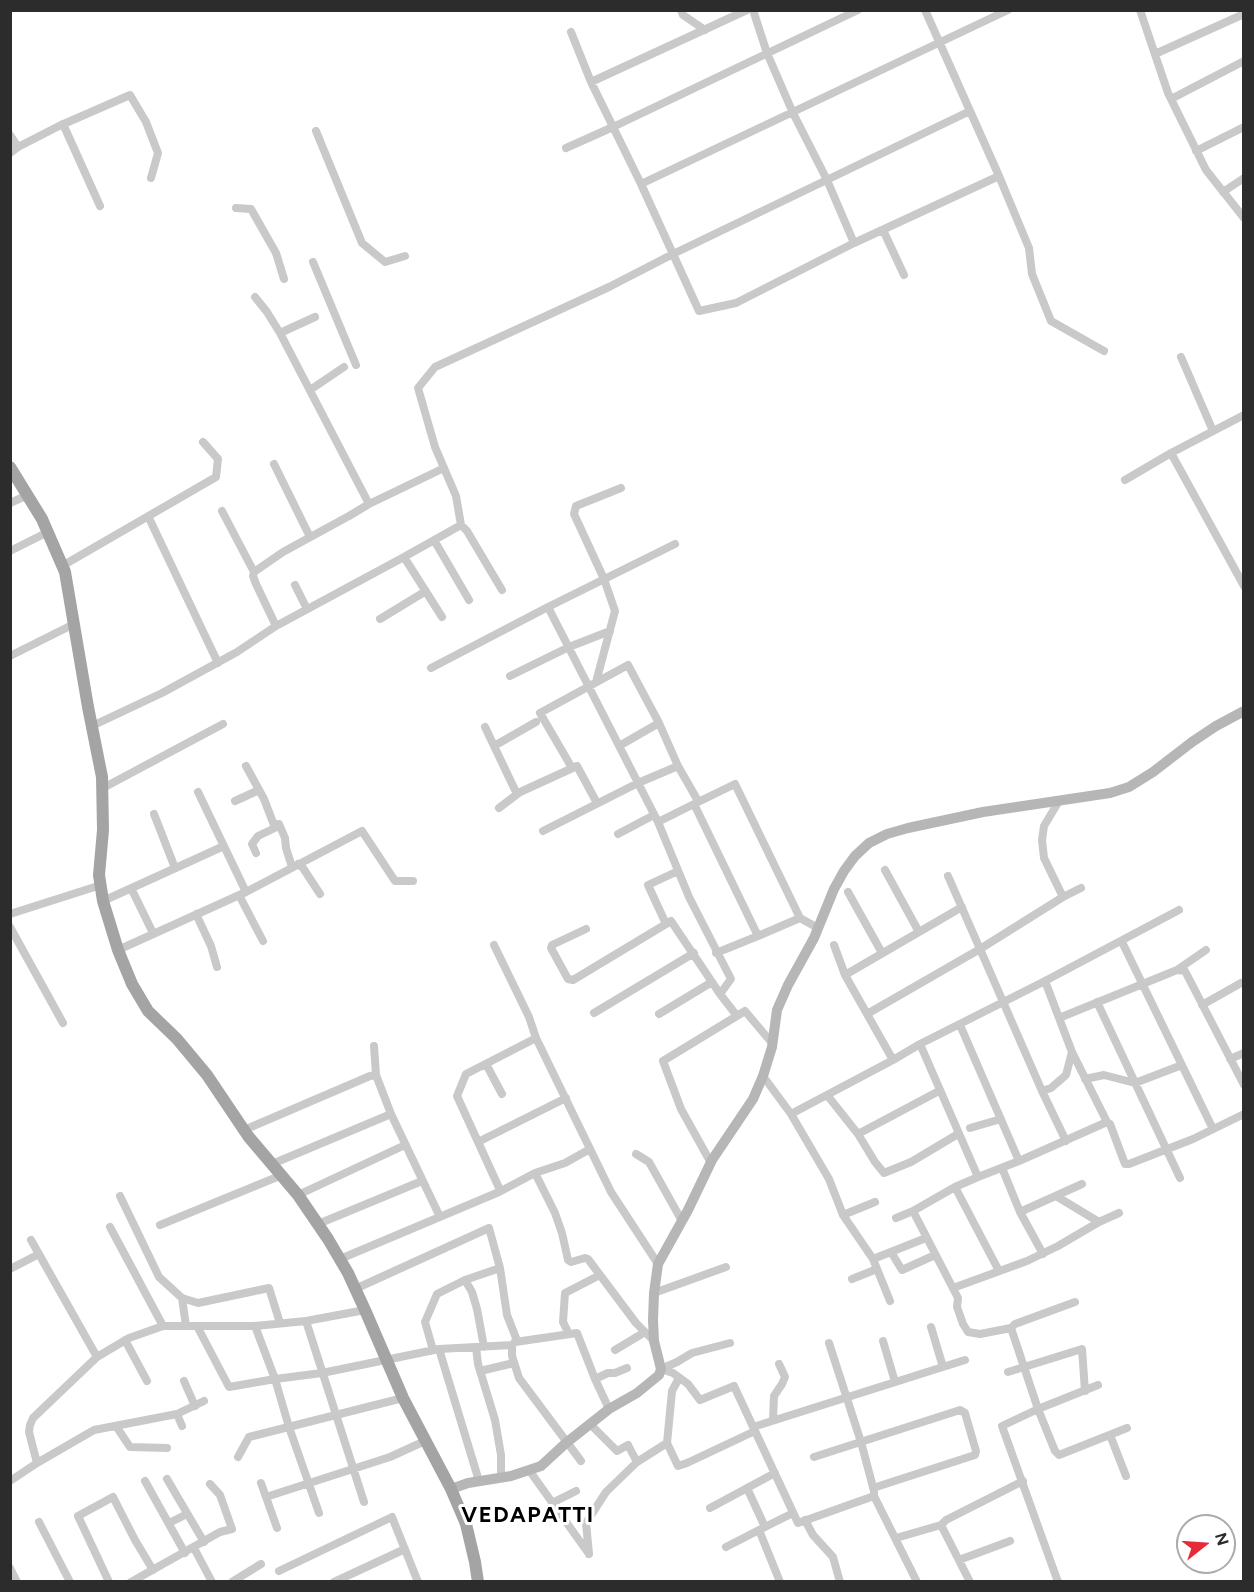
<!DOCTYPE html>
<style>
body{margin:0}
#map{position:relative;width:1254px;height:1592px;overflow:hidden;background:#fff;font-family:Figtree,sans-serif}
canvas{display:block}
.frame{position:absolute;inset:0;border:12px solid #2c2c2c;pointer-events:none}
.north{position:absolute;left:1176px;top:1514px;width:60px;height:60px;box-sizing:border-box;background:#fff;border:2px solid #ababab;border-radius:50%;rotate:73deg;font-size:16px;font-weight:700;line-height:24px;text-align:center;color:#2c2c2c}
.north::after{content:'';display:block;margin:auto;width:21px;height:27px;background:#e82939;clip-path:polygon(50% 0,100% 100%,50% 72%,0 100%)}
</style>
<div id="map">
<canvas width="1254" height="1592"></canvas>
<div class="frame"></div>
<div class="north">N</div>
</div>
<script>
const ctx = document.querySelector('canvas').getContext('2d');
ctx.lineJoin = 'round';
const shape = rows => new Path2D(rows.map(r => 'M' + r).join(''));
function stroke(path, color, width, dash) { ctx.strokeStyle = color; ctx.lineWidth = width; ctx.lineCap = dash ? 'butt' : 'round'; ctx.setLineDash(dash || []); ctx.stroke(path); }
function drawText(font, color, halo, rows, align = 'center') {
  ctx.font = font + ' Figtree,sans-serif'; ctx.lineWidth = 6; ctx.setLineDash([]); ctx.textBaseline = 'middle'; ctx.strokeStyle = halo; ctx.fillStyle = color; for (const [text, x, y, turn = 0] of rows) {
    ctx.save(); ctx.translate(x, y); ctx.rotate((+turn || 0) * Math.PI / 180); ctx.textAlign = isNaN(turn) ? turn : align; if (halo) ctx.strokeText(text, 0, 0); ctx.fillText(text, 0, 0); ctx.restore();
  }
}
const street = shape([
 [681,10,683,15,705,30],
 [753,10,767,53,793,113,827,180,854,243],
 [925,10,999,176,1029,248,1032,274,1051,321,1104,351],
 [1140,10,1168,93,1206,170,1244,218],
 [571,32,591,82,641,184,699,311,736,303,854,243,999,176],
 [1155,54,1244,14],
 [591,82,747,10],
 [1171,99,1244,61],
 [63,124,100,206],
 [316,131,362,243,385,262,405,256],
 [10,135,18,147],
 [566,148,613,127,858,10],
 [1196,151,1244,127],
 [10,153,18,147,59,126,130,95,146,122,158,153,151,178],
 [641,184,1008,10],
 [1223,192,1244,178],
 [236,208,251,209,276,253,284,279],
 [883,230,904,275],
 [313,262,356,365],
 [255,297,267,312,280,333,369,504],
 [280,333,315,317],
 [1181,357,1213,431],
 [310,390,344,367],
 [1171,453,1244,586],
 [274,464,310,537],
 [1125,480,1171,453,1244,415],
 [10,503,28,495],
 [222,511,254,572],
 [148,516,218,663],
 [434,540,469,600],
 [675,544,548,607,658,822,689,897,731,979,720,994],
 [10,551,48,532],
 [62,566,216,477,218,459,203,442],
 [295,585,307,609],
 [502,590,467,531,461,525,456,496,435,447,418,388,435,367,609,287,673,254,970,111],
 [442,617,404,557,461,525],
 [380,619,426,591],
 [276,626,256,584,253,576,254,572,283,552,349,516,369,504,444,468],
 [10,656,74,624],
 [431,668,548,607],
 [510,676,569,647,610,631],
 [596,682,615,611,604,579,574,514,576,506,621,488],
 [92,726,162,693,237,652,276,626,404,557],
 [485,727,515,790,518,793,577,766,597,803],
 [494,746,536,722],
 [619,746,659,723],
 [246,766,264,799,274,825,279,824,285,838,286,848,292,867],
 [572,768,540,713,628,665,659,723,678,766,698,801],
 [103,788,223,724],
 [198,792,246,892],
 [235,801,259,790],
 [1059,801,1044,826,1042,840,1044,858,1063,897,1081,888],
 [499,808,520,792],
 [154,814,175,868],
 [658,822,694,804,735,784,800,918,758,936,694,804],
 [543,831,638,783,678,766],
 [618,834,654,815],
 [256,853,252,844,258,836,279,826],
 [298,864,303,868,320,894],
 [885,870,919,932],
 [131,888,153,933],
 [848,892,882,953],
 [239,895,263,941],
 [1063,897,980,949,1042,1091,1066,1141],
 [103,901,224,846],
 [10,914,101,885],
 [196,914,211,946,217,967],
 [800,918,818,928],
 [666,924,648,885,678,871],
 [10,927,63,1023],
 [586,929,552,945,551,948,568,979,573,980,671,921,720,994,737,1016],
 [1122,942,1213,1129],
 [494,945,529,1017,536,1038,611,1192,658,1264],
 [834,945,845,975,893,1060],
 [118,950,246,892,362,831,395,881,413,881],
 [716,953,758,936],
 [1177,970,1206,950],
 [845,975,962,907],
 [1097,1002,1180,1178],
 [1202,1005,1241,983],
 [594,1013,694,953],
 [659,1014,712,982],
 [867,1014,980,949,948,876],
 [1059,1018,1177,970,1185,971,1244,1085],
 [920,1044,978,1177,1019,1161,960,1025],
 [374,1046,376,1075],
 [1072,1052,1107,1122],
 [1230,1059,1244,1053],
 [486,1064,502,1094],
 [763,1076,791,1114,829,1179,843,1215,873,1259,890,1301],
 [1085,1079,1104,1075,1135,1083,1182,1065],
 [1042,1091,1051,1088,1066,1075,1072,1052,1045,981],
 [827,1095,858,1134,875,1162,884,1173,911,1162,958,1134],
 [791,1114,893,1060,920,1044,1045,981,1179,910],
 [970,1128,1001,1119],
 [244,1130,370,1076,376,1075,391,1114,440,1217],
 [858,1134,939,1091],
 [478,1142,566,1098],
 [636,1154,649,1162,682,1221],
 [1019,1161,1107,1122,1110,1124,1125,1164,1129,1164,1193,1139,1244,1114],
 [711,1163,681,1109,663,1061,745,1011,772,1043],
 [272,1164,391,1114],
 [1002,1168,1020,1212,1043,1254],
 [535,1173,555,1213,562,1233,568,1260,571,1262,585,1258,588,1259,636,1323,654,1341],
 [978,1177,955,1187,913,1211,958,1298,957,1307,963,1324,968,1332,980,1334,1011,1328,1015,1324,1075,1302],
 [955,1187,999,1271],
 [500,1190,457,1096,466,1074,536,1038],
 [298,1195,405,1145],
 [120,1196,159,1277,182,1298,198,1303,269,1288,280,1323],
 [1056,1196,1099,1222],
 [1020,1212,1082,1184],
 [843,1215,875,1202],
 [896,1218,913,1211],
 [318,1224,422,1181],
 [160,1225,282,1175],
 [110,1227,163,1326],
 [31,1240,97,1357],
 [891,1252,902,1270,935,1255],
 [340,1259,499,1192,535,1173,565,1163,590,1149],
 [873,1259,926,1238],
 [10,1269,39,1254],
 [852,1279,877,1269],
 [465,1280,472,1292,477,1309,484,1347],
 [953,1288,1027,1261,1058,1246,1099,1222,1119,1213],
 [355,1289,489,1228,500,1268,507,1315,516,1338,515,1342,512,1345,512,1356,519,1378,581,1461],
 [654,1293,726,1267],
 [182,1298,186,1326],
 [306,1321,364,1502],
 [197,1326,229,1387,275,1379,322,1373,439,1349,512,1345],
 [255,1326,275,1379,289,1427,319,1513],
 [931,1327,943,1367],
 [1011,1328,1038,1409,1055,1451,1059,1455,1127,1428],
 [569,1334,563,1322,565,1293,600,1275],
 [125,1340,147,1381],
 [883,1341,895,1382],
 [515,1342,577,1333,595,1379,609,1409],
 [829,1343,861,1442,874,1491,874,1496,917,1582],
 [476,1347,478,1364,495,1420,501,1455,501,1478],
 [439,1349,479,1481],
 [433,1350,425,1322,437,1294,465,1280,500,1268],
 [615,1350,645,1332],
 [661,1369,673,1373,688,1384,700,1400,734,1386,798,1523,874,1496],
 [661,1369,677,1362,692,1353,730,1343],
 [480,1371,514,1363],
 [1008,1372,1082,1349,1085,1391],
 [595,1379,608,1373,615,1373,627,1368],
 [184,1381,195,1406],
 [204,1401,177,1414,94,1430,37,1463,29,1432,30,1425,33,1418,97,1357,129,1338,163,1326,255,1326,306,1321,365,1310],
 [177,1414,182,1426],
 [773,1420,774,1396,782,1384,785,1377,779,1364],
 [590,1424,617,1451,628,1445,637,1462],
 [116,1426,130,1447,167,1448],
 [753,1427,965,1360],
 [1110,1435,1126,1476],
 [667,1443,678,1466,687,1463,755,1431],
 [238,1457,249,1437,403,1398],
 [814,1457,960,1410,965,1413,976,1451,975,1455,873,1488],
 [529,1470,589,1554],
 [167,1479,204,1542],
 [10,1481,37,1463],
 [145,1481,185,1553],
 [261,1483,266,1497],
 [747,1488,765,1527],
 [552,1503,576,1491],
 [710,1508,775,1473],
 [805,1520,813,1535,833,1557,840,1582],
 [39,1522,70,1582],
 [169,1523,187,1514],
 [277,1528,266,1497,390,1457,425,1441],
 [896,1538,941,1525],
 [726,1547,759,1530],
 [194,1548,212,1582],
 [589,1554,586,1523,606,1492,637,1462,667,1443,672,1391,679,1378],
 [959,1560,1010,1541],
 [10,1568,17,1582],
 [279,1571,392,1517,418,1582],
 [109,1582,78,1516,113,1497,135,1540,153,1570],
 [131,1582,220,1532,232,1529,220,1495,210,1484],
 [232,1582,261,1564],
 [334,1582,405,1549],
 [780,1582,759,1530,793,1513],
 [970,1582,941,1525,946,1520,1023,1481],
 [1058,1582,1002,1426,1038,1409,1098,1385]
]);
const secondary = shape([
 [451,1489,468,1483,511,1476,541,1466,566,1443,609,1409,637,1393,659,1375,661,1369,654,1341,653,1320,654,1293,658,1264,688,1210,712,1160,753,1099,763,1076,772,1047,777,1010,788,985,814,938,834,889,844,871,855,856,869,843,887,834,908,828,983,812,1110,793,1129,787,1153,772,1192,742,1216,726,1244,711]
]);
const primary = shape([
 [10,467,42,519,65,572,88,707,102,777,103,830,99,875,103,901,118,950,132,984,148,1011,177,1039,207,1075,248,1136,298,1195,328,1239,348,1273,365,1310,403,1398,451,1489,466,1524,475,1562,478,1582]
]);
const districtNames = [
 ["VEDAPATTI",528,1516]
];
stroke(street, '#c9c9c9', 8);
stroke(secondary, '#b6b6b6', 10);
stroke(primary, '#a4a4a4', 12);
ctx.letterSpacing = '1.5px';
drawText('bold 22px', '#000', '#fff', districtNames);
ctx.letterSpacing = '0px';
</script>
